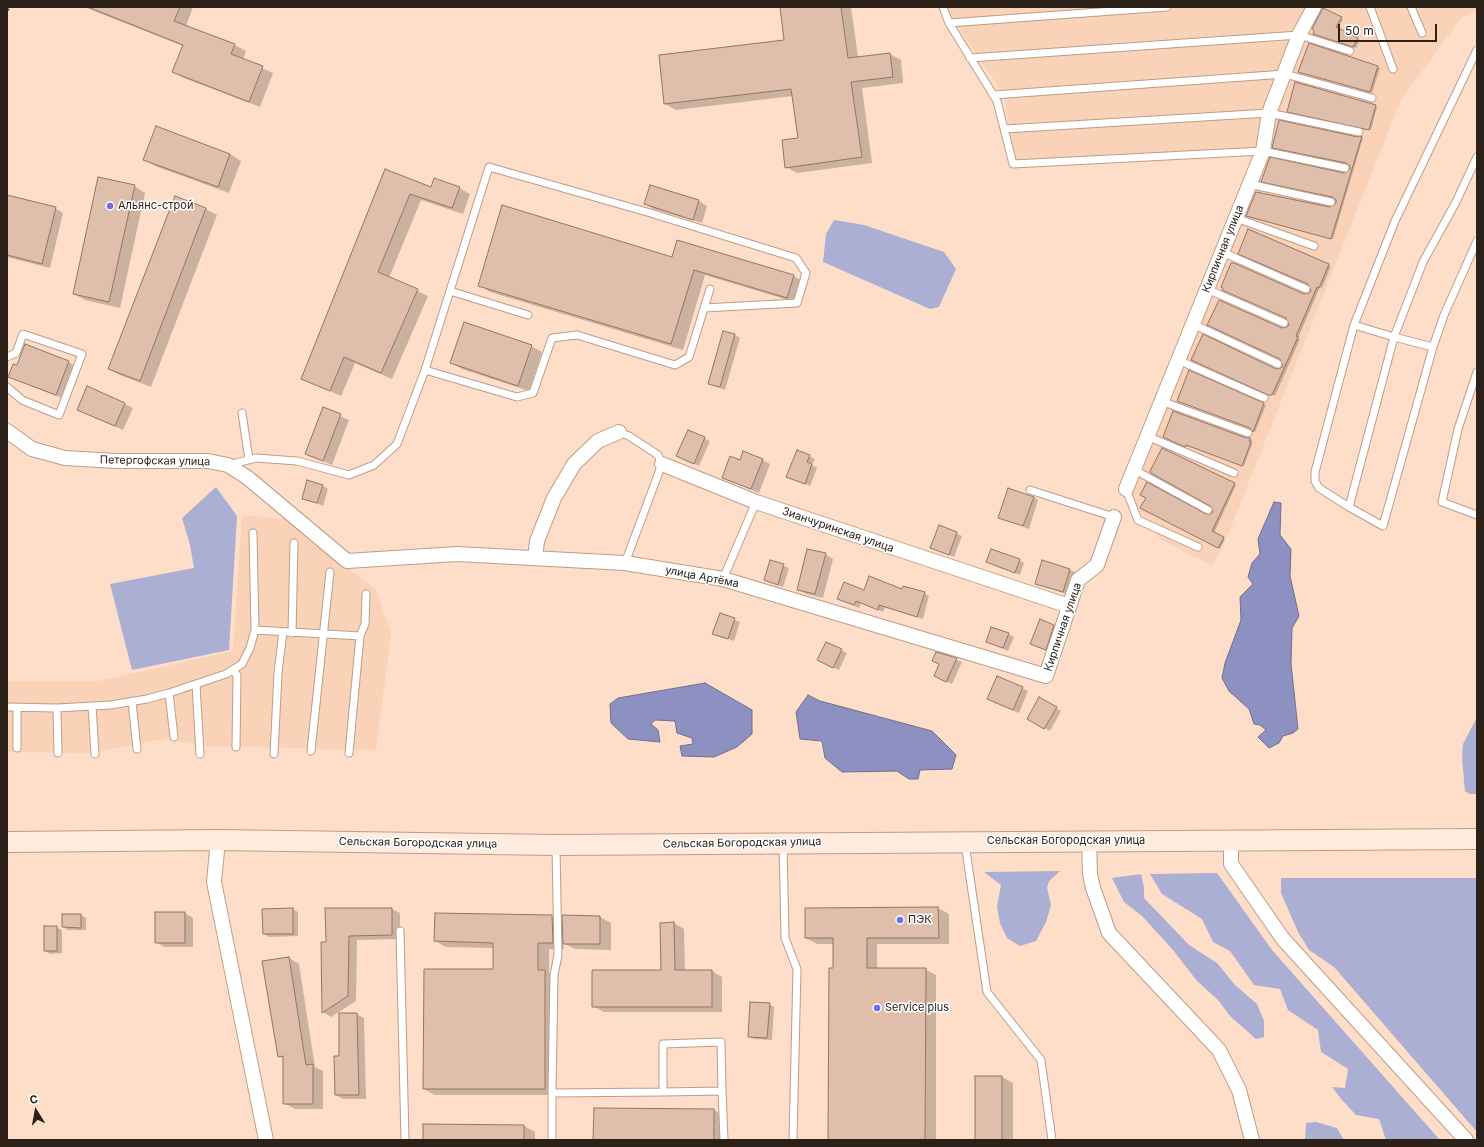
<!DOCTYPE html>
<meta charset="utf-8">
<style>
body{margin:0}
#map{position:relative;width:1484px;height:1147px;overflow:hidden;background:#fedec8;font-family:Inter,sans-serif}
canvas{display:block}
.frame{position:absolute;inset:0;border:8px solid #2c2119;pointer-events:none}
.north{position:absolute;left:16px;top:1091px;width:40px;height:40px;-webkit-text-stroke:3px #fff;paint-order:stroke;rotate:349deg;font-size:11px;font-weight:700;line-height:16px;text-align:center;color:#2c2119}
.north::after{content:'';display:block;margin:auto;width:14px;height:18px;background:#2c2119;clip-path:polygon(50% 0,100% 100%,50% 72%,0 100%)}
.scale{position:absolute;left:1338px;top:24px;width:99px;height:18px;box-sizing:border-box;border:2px solid #2c2119;border-top:0;padding-left:5px;font-size:12px;line-height:14px;white-space:nowrap;color:#2c2119;-webkit-text-stroke:3px #fff;paint-order:stroke}
</style>
<div id="map">
<canvas width="1484" height="1147"></canvas>
<div class="frame"></div>
<div class="north">С</div>
<div class="scale">50 m</div>
</div>
<script>
const ctx = document.querySelector('canvas').getContext('2d');
ctx.lineJoin = 'round';
function fillPath(path, color) { ctx.fillStyle = color; ctx.fill(path, 'evenodd'); }
const shape = rows => new Path2D(rows.map(r => 'M' + r).join(''));
function stroke(path, color, width, dash) { ctx.strokeStyle = color; ctx.lineWidth = width; ctx.lineCap = dash ? 'butt' : 'round'; ctx.setLineDash(dash || []); ctx.stroke(path); }
function drawText(font, color, halo, rows, align = 'center') {
  ctx.font = font + ' Inter,sans-serif'; ctx.lineWidth = 3; ctx.setLineDash([]); ctx.textBaseline = 'middle'; ctx.strokeStyle = halo; ctx.fillStyle = color; for (const [text, x, y, turn = 0] of rows) {
    ctx.save(); ctx.translate(x, y); ctx.rotate((+turn || 0) * Math.PI / 180); ctx.textAlign = isNaN(turn) ? turn : align; if (halo) ctx.strokeText(text, 0, 0); ctx.fillText(text, 0, 0); ctx.restore();
  }
}
const built = shape([
 [945,7,1477,7,1477,10,1461,18,1401,100,1231,527,1213,566,1159,538,1126,489,1263,151,1015,161,1005,97],
 [242,515,286,519,376,590,391,634,376,750,204,746,163,739,91,753,7,752,7,681,99,681,233,651]
]);
const green = shape([
 [834,220,864,225,944,252,956,269,939,307,930,309,823,262,826,234],
 [216,487,237,516,229,650,132,670,110,584,194,568,190,545,182,518],
 [1477,717,1477,794,1470,794,1465,791,1462,758,1463,744],
 [1060,871,1049,881,1047,888,1051,905,1046,922,1036,941,1020,946,1007,938,1000,923,997,907,1001,885,984,872],
 [1217,873,1272,950,1440,1140,1386,1140,1379,1119,1356,1115,1342,1100,1332,1087,1345,1088,1348,1069,1321,1052,1318,1030,1288,1010,1280,989,1254,985,1230,951,1213,942,1202,919,1162,894,1150,874],
 [1141,874,1144,887,1144,898,1189,945,1217,963,1235,985,1257,1004,1264,1021,1264,1037,1256,1039,1230,1016,1218,1000,1197,981,1173,950,1142,916,1124,902,1112,878],
 [1281,878,1477,878,1477,1132,1334,967,1309,950,1298,932,1281,893],
 [1316,1122,1337,1128,1344,1140,1305,1140,1306,1123]
]);
const water = shape([
 [1274,502,1281,503,1280,535,1291,549,1290,576,1299,616,1292,628,1291,664,1298,729,1293,733,1283,736,1279,743,1269,748,1258,737,1266,730,1260,725,1254,724,1249,709,1229,691,1222,678,1225,663,1241,620,1240,597,1253,584,1248,577,1252,563,1260,554,1258,539,1274,502],
 [705,683,752,710,752,734,737,747,714,757,682,756,680,746,693,744,692,738,677,733,675,721,655,720,651,724,658,730,660,742,628,739,611,723,610,704,618,698,705,683],
 [808,695,820,701,932,731,956,755,952,769,920,770,918,779,909,779,897,771,842,772,825,758,822,741,800,739,796,712,808,695]
]);
const shadow = shape([
 [84,7,193,7,186,26,235,45,246,51,243,60,273,73,260,107,184,78,173,72,183,46],
 [781,7,851,7,858,57,890,54,901,60,903,83,862,88,872,163,797,173,786,167,799,139,793,96,676,110,665,104,785,41],
 [1323,9,1343,19,1338,29,1360,40,1356,48,1316,35],
 [1378,67,1380,68,1372,93,1299,72],
 [1375,106,1377,107,1371,130,1291,113],
 [1361,137,1363,138,1333,239,1249,216,1330,208,1337,204,1337,200,1334,198,1265,182,1344,174,1351,170,1351,166,1276,149],
 [230,154,241,161,229,193,155,166,145,160],
 [386,170,432,188,459,188,470,194,463,214,421,200,389,278,428,296,392,379,355,363,341,396,302,379],
 [134,186,145,193,120,308,85,300,74,294],
 [651,186,699,201,707,206,702,223,653,209,645,204],
 [7,196,55,208,63,213,50,268,7,257],
 [175,197,206,209,217,215,151,387,120,375,109,369],
 [1249,231,1331,266,1322,288,1320,287,1298,338,1300,339,1275,396,1195,361,1276,370,1281,369,1284,366,1282,329,1287,328,1290,325,1304,295,1309,294,1312,291,1309,284],
 [673,258,794,276,805,283,798,303,705,275,683,350,490,292,479,285],
 [735,335,740,338,725,390,709,384],
 [26,345,77,366,64,399,9,377,18,367],
 [531,346,542,352,529,391,462,369,452,363],
 [1190,372,1266,405,1255,432,1251,428,1178,401],
 [125,404,133,408,123,430,86,414],
 [324,409,349,420,332,465,306,454],
 [688,431,710,441,699,466,683,459],
 [1166,437,1250,438,1252,439,1252,444,1244,466,1188,446,1188,447],
 [1162,449,1236,485,1214,533,1225,539,1220,549,1142,508,1205,515,1211,515,1214,512,1211,505],
 [809,456,815,459,812,465,817,468,810,486,793,479],
 [762,460,770,464,759,493,723,478,740,461],
 [323,486,328,489,323,506,303,498],
 [1033,497,1038,500,1029,529,999,517],
 [939,526,962,536,954,557,931,547],
 [825,554,833,559,823,598,806,594,798,589],
 [1019,560,1024,563,1020,575,987,562],
 [771,561,789,568,783,587,765,580],
 [1070,570,1075,572,1068,595,1036,583],
 [902,590,924,593,929,596,923,619,885,607,883,612,861,603,859,608,844,601,864,591],
 [720,614,740,622,734,641,719,636],
 [1054,626,1059,629,1051,653,1031,644],
 [1008,634,1014,637,1008,651,987,642],
 [826,643,847,653,839,670,823,663],
 [937,653,962,662,952,684,940,679,940,664],
 [997,677,1028,691,1019,713,993,702],
 [1040,699,1061,711,1050,731,1028,718],
 [938,908,949,914,949,944,877,944,877,969,925,969,936,975,936,1140,830,1140,834,944,817,944,806,938,806,909],
 [292,909,298,912,298,936,269,937,264,934],
 [392,909,400,913,400,939,357,940,356,1001,331,1017,323,1012,327,943],
 [185,913,193,918,193,947,164,947,156,942],
 [63,915,81,915,86,918,86,930,68,930,63,927],
 [552,916,563,923,563,916,600,917,611,923,611,950,575,949,563,943,564,949,549,949,549,973,556,977,555,1095,435,1095,424,1089,494,970,494,948,446,947,435,941],
 [674,923,684,929,685,971,712,971,722,977,722,1012,604,1012,593,1006,662,971,661,924],
 [56,927,62,930,62,953,50,954,45,951],
 [289,958,299,964,315,1067,323,1071,323,1109,295,1109,284,1103,284,1059,279,1056],
 [769,1004,774,1007,772,1040,754,1039,749,1036],
 [356,1014,364,1018,366,1099,343,1099,336,1095,340,1057],
 [976,1077,1002,1077,1013,1083,1013,1140,976,1140],
 [714,1110,725,1116,725,1140,594,1140],
 [524,1126,535,1132,535,1140,424,1140]
]);
const building = shape([
 [88,7,180,7,174,21,235,44,231,54,263,66,249,102,172,72,183,45,88,7],
 [780,7,841,7,848,58,890,53,893,77,851,82,862,157,785,168,782,140,798,138,791,89,664,104,659,55,784,40,780,7],
 [1323,8,1342,17,1336,27,1358,38,1353,47,1313,34,1314,31,1312,29,1323,8],
 [1309,43,1378,66,1370,92,1298,72,1309,43],
 [1295,82,1376,105,1369,130,1287,112,1295,82],
 [1279,120,1358,137,1362,136,1331,239,1246,216,1256,192,1330,207,1336,203,1336,200,1332,197,1261,182,1270,157,1344,173,1350,169,1350,166,1346,163,1272,148,1279,120],
 [156,126,230,154,218,187,143,160,156,126],
 [385,169,431,187,434,178,460,187,452,208,410,194,378,272,418,289,381,373,344,357,330,391,301,379,385,169],
 [98,177,135,185,109,302,73,294,98,177],
 [650,185,699,200,693,220,644,204,650,185],
 [7,195,56,207,42,264,7,255,7,195],
 [175,196,206,208,140,381,108,369,175,196],
 [502,205,672,257,677,240,794,275,787,298,694,270,671,344,478,286,502,205],
 [1248,229,1329,264,1319,288,1317,287,1296,336,1298,337,1272,395,1268,395,1191,360,1203,334,1276,369,1281,368,1283,366,1280,359,1207,325,1219,300,1282,328,1287,327,1289,325,1286,318,1222,290,1223,288,1221,287,1231,263,1234,263,1304,294,1309,293,1311,291,1308,284,1238,254,1248,229],
 [464,322,532,345,518,386,450,363,464,322],
 [723,331,735,334,720,387,708,384,723,331],
 [25,344,69,361,56,395,8,377,13,364,17,365,25,344],
 [1189,370,1264,403,1253,432,1250,428,1177,401,1189,370],
 [87,386,125,403,115,426,77,410,87,386],
 [323,407,341,414,323,461,305,454,323,407],
 [1173,411,1246,438,1250,437,1249,441,1251,442,1242,466,1186,445,1185,447,1163,437,1173,411],
 [688,430,705,437,694,464,676,456,688,430],
 [1162,448,1235,483,1212,531,1224,537,1218,548,1140,508,1146,498,1140,495,1147,482,1206,514,1210,514,1213,512,1210,506,1151,473,1150,471,1162,448],
 [797,450,810,455,807,462,812,464,805,484,786,477,797,450],
 [743,451,763,459,751,489,722,478,730,456,740,460,743,451],
 [307,480,323,485,317,503,302,499,307,480],
 [1008,488,1034,497,1023,526,998,518,1008,488],
 [939,525,957,532,949,555,930,548,939,525],
 [807,549,826,553,815,594,797,590,807,549],
 [991,549,1020,559,1015,573,986,562,991,549],
 [770,560,784,564,778,585,764,580,770,560],
 [1042,560,1070,569,1063,592,1035,584,1042,560],
 [869,576,902,589,903,586,925,592,917,617,879,605,878,610,856,601,854,605,837,599,844,582,864,590,869,576],
 [720,613,735,618,728,639,712,634,720,613],
 [1040,619,1054,625,1046,650,1030,644,1040,619],
 [991,627,1009,633,1003,648,986,642,991,627],
 [826,642,842,649,833,668,817,660,826,642],
 [936,652,957,658,946,682,934,676,939,664,932,661,936,652],
 [997,676,1023,687,1013,710,987,699,997,676],
 [1039,697,1057,707,1044,729,1027,719,1039,697],
 [938,907,939,938,867,938,867,968,926,968,925,1140,828,1140,829,968,833,968,833,938,805,938,805,908,938,907],
 [293,908,293,934,263,934,262,909,293,908],
 [325,908,392,908,392,935,349,936,348,996,322,1013,321,942,326,942,325,908],
 [155,912,185,912,185,943,155,943,155,912],
 [435,913,552,915,553,943,538,943,538,970,545,970,545,1089,423,1089,424,969,493,969,493,943,434,941,435,913],
 [62,914,81,914,81,928,62,927,62,914],
 [562,915,600,916,600,944,563,944,562,915],
 [674,922,675,970,712,970,712,1007,592,1007,592,970,661,970,660,923,674,922],
 [44,926,57,926,57,951,44,951,44,926],
 [289,957,306,1065,313,1064,313,1104,283,1104,283,1056,278,1057,262,961,289,957],
 [750,1002,770,1003,767,1038,748,1037,750,1002],
 [339,1013,357,1013,359,1095,335,1095,334,1056,339,1056,339,1013],
 [975,1076,1002,1076,1002,1140,975,1140,975,1076],
 [594,1108,714,1109,714,1140,593,1140,594,1108],
 [423,1124,524,1125,524,1140,423,1140,423,1124]
]);
const lane = shape([
 [943,7,949,23,997,101,1013,164,1263,151,1345,168],
 [1370,7,1393,69],
 [1411,7,1422,33],
 [949,23,1167,7],
 [970,58,1299,35,1350,51],
 [993,95,1285,74,1372,98],
 [1005,129,1269,113,1359,132],
 [1249,184,1331,202],
 [1236,218,1314,246],
 [1222,252,1306,289],
 [1207,289,1284,323],
 [450,291,528,315],
 [1193,324,1278,364],
 [1354,325,1395,221,1477,50],
 [1433,347,1394,337,1423,262,1456,202,1477,157],
 [7,357,16,353,23,334,82,354,59,415,22,400,7,387],
 [1178,360,1264,398],
 [425,370,489,167,647,212,796,258,806,273,797,303,704,308],
 [1477,372,1458,429,1442,502,1477,515],
 [1161,401,1248,433],
 [242,413,249,460],
 [619,432,629,436,658,455,662,464,625,563],
 [1147,436,1234,473],
 [228,465,256,458,297,461,349,475,374,465,397,444,425,370,517,397,533,393,552,338,577,335,675,365,689,357,710,289],
 [1133,469,1208,510],
 [1126,489,1138,520,1198,547],
 [1030,490,1114,517],
 [1349,507,1319,488,1315,481,1315,472,1354,325,1394,337,1349,507,1383,526,1433,347,1444,315,1477,241],
 [723,579,756,502],
 [255,630,360,636,349,753],
 [292,633,294,543],
 [360,636,365,624,366,594],
 [233,670,237,675,236,747],
 [196,684,200,754],
 [169,693,174,737],
 [132,701,137,749],
 [92,706,95,754],
 [7,707,57,708,111,705,147,699,169,693,226,674,242,664,250,648,255,630,253,533],
 [17,708,17,748],
 [57,708,58,753],
 [311,751,330,572],
 [274,754,278,673,283,632],
 [783,844,785,938,797,969,793,1140],
 [965,844,987,992,1041,1060,1052,1140],
 [556,847,558,955,554,975,552,1093,663,1092,722,1091,721,1042,663,1044,663,1092],
 [400,931,405,1140],
 [722,1091,724,1140],
 [552,1140,552,1093]
]);
const street = shape([
 [7,431,32,449,65,458,116,461,208,461,228,465,248,478,347,561,457,554,625,563,723,579,1046,676,1078,580,1097,565,1114,517],
 [662,464,756,502,1069,606],
 [1126,489,1263,151,1269,113,1299,35,1314,7],
 [535,558,537,541,554,498,574,464,598,441,619,432],
 [218,840,214,882,266,1140],
 [1089,841,1090,874,1093,888,1109,933,1219,1050,1239,1090,1252,1140],
 [1231,841,1231,864,1283,939,1466,1140]
]);
const secondary = shape([
 [7,842,218,840,556,845,1477,839]
]);
const rail = shape([
 [7,9,7,7]
]);
const markers = [
 [110,206,4,"#6f6de7"],
 [900,920,4,"#6f6de7"],
 [877,1008,4,"#6f6de7"]
];
const poiNames = [
 ["Альянс-строй",118,206],
 ["ПЭК",908,920],
 ["Service plus",885,1008]
];
const streetNames = [
 ["Кирпичная улица",1223,249,-68],
 ["Петергофская улица",155,461,1],
 ["Зианчуринская улица",838,530,19],
 ["улица Артёма",702,577,11],
 ["Кирпичная улица",1063,627,-71],
 ["Сельская Богородская улица",1066,841],
 ["Сельская Богородская улица",418,843,1],
 ["Сельская Богородская улица",742,843,-1]
];
fillPath(built, '#f9d2b8');
fillPath(green, '#abafd4');
fillPath(water, '#8c91c2');
stroke(water, '#6f6f8f', 1);
fillPath(shadow, '#0003');
fillPath(building, '#dfbfab');
stroke(building, '#927562', 1);
stroke(lane, '#bc9d89', 9);
stroke(street, '#bc9d89', 16);
stroke(secondary, '#bc9d89', 22);
stroke(lane, '#fff', 7);
stroke(street, '#fff', 14);
stroke(secondary, '#ffecdf', 20);
stroke(rail, '#4f4136', 4.5);
stroke(rail, '#fff', 3, [9]);
for (const [x, y, r, color] of markers) { const dot = new Path2D(); dot.arc(x, y, r, 0, 2 * Math.PI); ctx.fillStyle = color; ctx.fill(dot); stroke(dot, '#fff', 1.5); }
drawText('11px', '#2c2119', '#fff', poiNames, 'left');
drawText('11px', '#2c2119', '#fff', streetNames);
</script>
